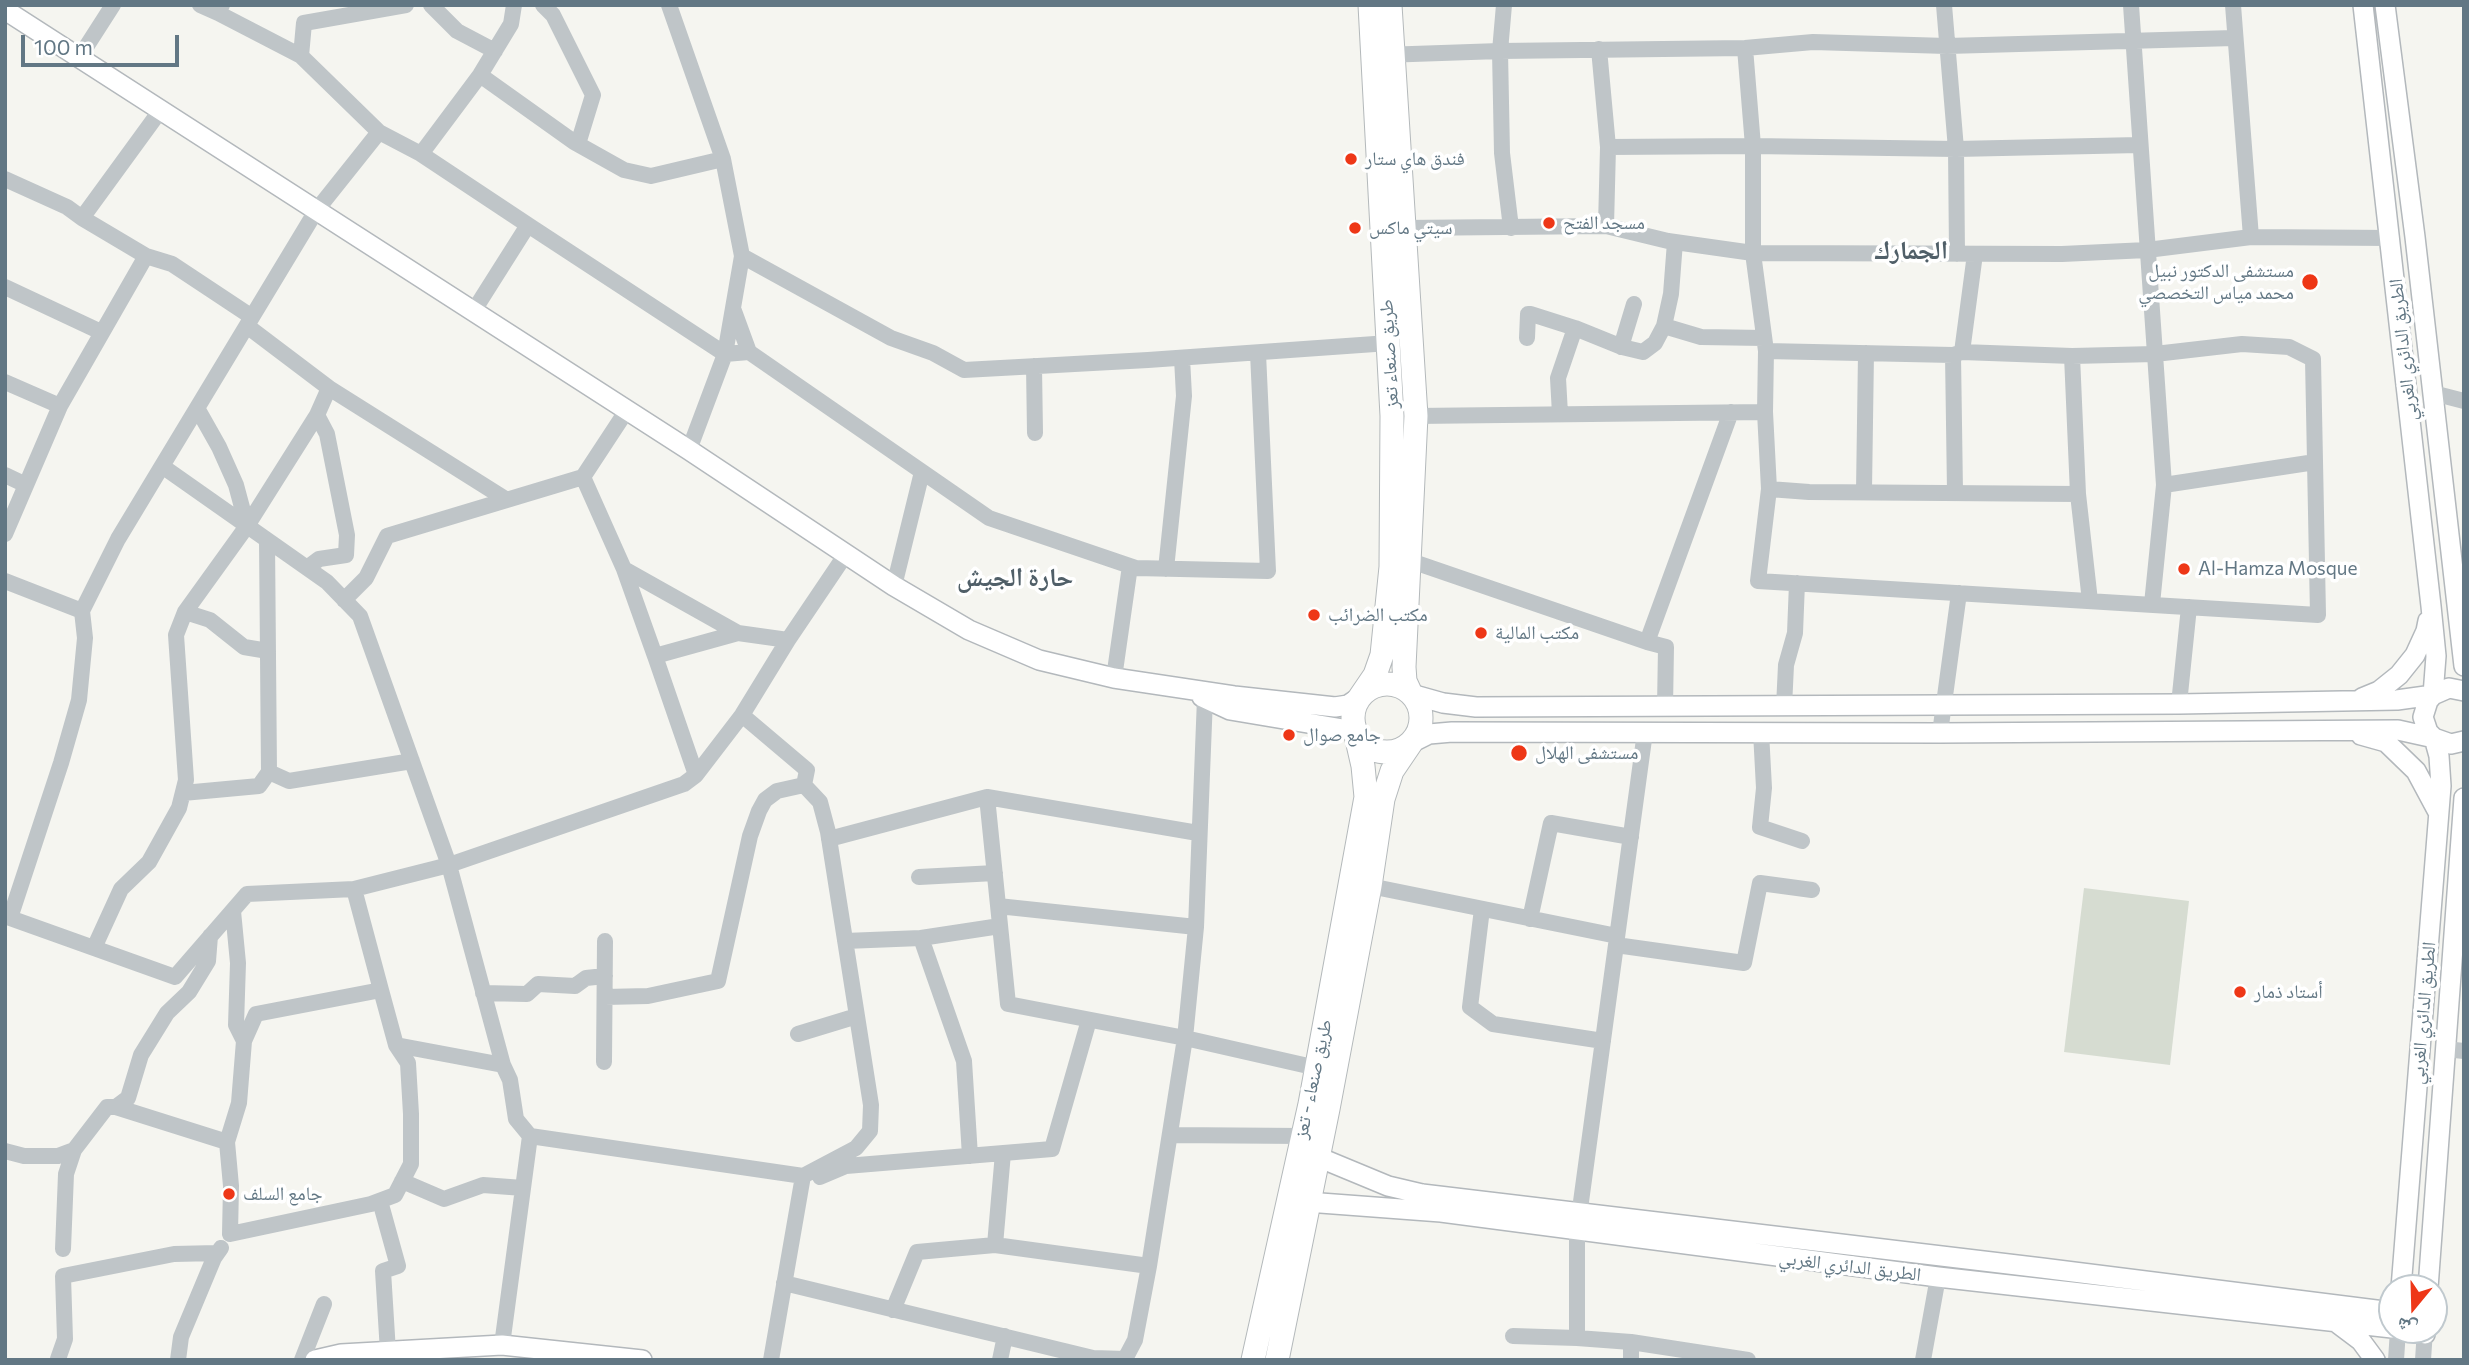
<!DOCTYPE html>
<meta charset="utf-8">
<style>
body{margin:0}
#map{position:relative;width:2469px;height:1365px;overflow:hidden;background:#f5f5f0;font-family:Commissioner,"Noto Naskh Arabic",sans-serif}
canvas{display:block}
.frame{position:absolute;inset:0;border:7px solid #627784;pointer-events:none}
.north{position:absolute;left:2378px;top:1274px;width:70px;height:70px;box-sizing:border-box;background:#fff;border:2px solid #c0c9ce;border-radius:50%;rotate:199deg;font-size:19px;font-weight:700;line-height:28px;text-align:center;color:#627784}
.north::after{content:'';display:block;margin:auto;width:24px;height:32px;background:#ee3717;clip-path:polygon(50% 0,100% 100%,50% 72%,0 100%)}
.scale{position:absolute;left:21px;top:35px;width:158px;height:32px;box-sizing:border-box;border:4px solid #627784;border-top:0;padding-left:9px;font-size:21px;line-height:24px;white-space:nowrap;color:#627784;-webkit-text-stroke:5px #fff;paint-order:stroke}
</style>
<div id="map">
<canvas width="2469" height="1365"></canvas>
<div class="frame"></div>
<div class="north">ش</div>
<div class="scale">100 m</div>
</div>
<script>
const ctx = document.querySelector('canvas').getContext('2d');
ctx.lineJoin = 'round';
function fillPath(path, color) { ctx.fillStyle = color; ctx.fill(path, 'evenodd'); }
const shape = rows => new Path2D(rows.map(r => 'M' + r).join(''));
function stroke(path, color, width, dash) { ctx.strokeStyle = color; ctx.lineWidth = width; ctx.lineCap = dash ? 'butt' : 'round'; ctx.setLineDash(dash || []); ctx.stroke(path); }
function drawText(font, color, halo, rows, align = 'center') {
  ctx.font = font + ' Commissioner,"Noto Naskh Arabic",sans-serif'; ctx.lineWidth = 7; ctx.setLineDash([]); ctx.textBaseline = 'middle'; ctx.strokeStyle = halo; ctx.fillStyle = color; for (const [text, x, y, turn = 0] of rows) {
    ctx.save(); ctx.translate(x, y); ctx.rotate((+turn || 0) * Math.PI / 180); ctx.textAlign = isNaN(turn) ? turn : align; if (halo) ctx.strokeText(text, 0, 0); ctx.fillText(text, 0, 0); ctx.restore();
  }
}
const green = shape([
 [2084,888,2189,901,2170,1065,2064,1052]
]);
const minor = shape([
 [200,5,218,13,222,5],
 [431,5,457,31,495,51],
 [543,5,553,15,593,95,578,144],
 [669,5,723,159,742,256,891,338,933,353,964,370,1148,360,1389,343],
 [1504,5,1500,51,1502,153,1511,228],
 [1944,5,1956,149,1957,254],
 [2131,5,2164,485,2152,604],
 [2233,5,2251,237],
 [218,13,301,56,379,132],
 [1745,48,1753,146,1753,253,1766,351,1765,412,1769,489,1758,581,2318,615,2313,359,2289,347,2242,344,2155,354,2072,356,1962,352,1953,355,1766,351],
 [1599,49,1608,147,1606,226],
 [1383,55,1500,51,1745,48,1813,42,1947,46,2234,38],
 [301,56,304,23,406,5],
 [79,58,113,5],
 [480,75,574,142,624,170,651,176,723,159],
 [1608,147,1753,146,1956,149,2139,145],
 [421,154,480,75,511,24,514,5],
 [5,179,67,207,82,218],
 [528,225,725,354,749,352],
 [1404,228,1606,226,1668,241,1753,253,2062,254,2147,250,2251,237,2391,238],
 [146,256,172,264,252,317],
 [5,287,101,332],
 [734,311,749,352,989,518,1136,568,1268,571,1258,353],
 [473,312,528,225,421,154,379,132,316,211,162,466,327,582,360,616,449,865,684,784,696,775,742,715,788,640,846,554],
 [247,326,329,388],
 [1664,326,1701,337,1764,338],
 [1527,338,1528,314,1531,314,1575,328,1622,347,1643,352,1655,343,1664,326,1671,294,1675,242],
 [1621,347,1634,304],
 [1962,352,1975,254],
 [1953,355,1955,492],
 [2072,356,2078,494,2090,601],
 [1034,366,1035,433],
 [5,382,60,406],
 [2433,393,2464,401],
 [197,408,219,447,236,485,247,526],
 [1560,414,1558,378,1575,328],
 [1416,416,1765,412],
 [689,450,725,354,742,256],
 [162,466,118,539,82,611,85,638,79,700,61,763,10,918,175,977,247,894,354,889,449,865,503,1065,510,1080,516,1119,530,1136],
 [5,475,26,485],
 [583,477,624,569,655,656],
 [2164,485,2315,462],
 [1769,489,1809,492,2078,494],
 [1864,491,1866,353],
 [5,534,60,406,146,256,82,218,160,111],
 [1411,561,1647,642,1666,647,1665,707],
 [307,568,319,559,346,555,347,535,327,434,317,415],
 [624,569,738,633],
 [1166,569,1184,396,1182,358],
 [5,581,82,611],
 [894,586,922,472],
 [344,600,366,578,387,536,583,477,627,410],
 [185,612,210,620,244,647,268,651],
 [1647,642,1731,412],
 [1114,678,1130,566],
 [1205,698,1196,927,1185,1038,1317,1068],
 [2179,704,2189,607],
 [1784,707,1786,665,1795,633,1797,583],
 [742,715,807,770,804,785],
 [1761,732,1764,788,1760,827,1802,841],
 [1940,733,1959,593],
 [269,772,289,781,412,761],
 [696,775,655,656,738,633,788,640],
 [183,793,259,786,269,772,267,540],
 [829,839,987,797],
 [919,877,995,873],
 [1370,886,1617,936],
 [354,889,381,990,396,1045,408,1063,411,1114,411,1164,395,1195,371,1204,230,1234,231,1186,227,1142,239,1103,244,1041,256,1014,381,990],
 [998,906,1196,927],
 [1482,909,1470,1007,1493,1024,1603,1041],
 [233,911,238,963,236,1025,244,1041],
 [1530,919,1551,823,1631,837],
 [921,938,1000,926],
 [845,941,921,938,964,1061,970,1156],
 [1616,945,1744,963,1760,883,1812,890],
 [94,948,121,889,149,862,179,808,186,780,176,635,185,612,247,526,317,415,329,388,507,500],
 [483,993,527,994,538,984,575,986,586,978,605,976],
 [605,997,648,996,718,981,750,836,759,811,765,800,777,791,804,785,820,802,828,832,871,1105,870,1131,856,1148,803,1176],
 [798,1034,857,1016],
 [396,1045,503,1065],
 [2445,1049,2464,1051],
 [604,1062,605,941],
 [116,1107,128,1098,141,1055,167,1013,189,992,208,961,210,936],
 [1170,1135,1302,1136],
 [5,1151,24,1156,58,1156,74,1150,107,1107,116,1107,227,1142],
 [820,1177,846,1166,1052,1149,1089,1020],
 [402,1181,444,1199,483,1185,523,1188],
 [380,1201,398,1266,383,1271,388,1352],
 [995,1245,1003,1153],
 [63,1249,66,1174,74,1150],
 [784,1283,1093,1358,1125,1359,1135,1340,1149,1266,1185,1038,1008,1004,987,797,1198,833],
 [893,1310,917,1252,995,1245,1149,1266],
 [1513,1336,1577,1338],
 [1631,1342,1577,1338,1577,1231,1645,732],
 [502,1345,530,1136,803,1176,771,1360],
 [58,1359,65,1339,63,1276,174,1254,217,1253],
 [178,1360,181,1337,214,1258,221,1248],
 [302,1360,324,1304],
 [1000,1360,1005,1336],
 [1631,1360,1631,1342,1748,1360],
 [1923,1360,1938,1277],
 [2396,1360,2398,1330],
 [2423,1360,2425,1330]
]);
const major = shape([
 [2385,5,2415,237,2464,666],
 [5,10,689,450,894,586,969,630,1039,660,1114,678,1234,696,1335,707,1348,705,1360,697],
 [2464,691,2449,688,2433,695,2428,701,2423,717,2428,732,2434,738,2451,744,2464,741],
 [1411,694,1443,703,1476,707,2179,704,2397,700,2433,695,2436,656,2431,606,2363,5],
 [1202,697,1230,710,1355,731],
 [2362,698,2379,691,2399,675,2415,655,2426,631,2428,621],
 [2361,735,2386,742,2416,771,2438,812],
 [1411,743,1429,734,1452,732,1940,733,2398,730,2434,738,2439,756,2441,786,2401,1288],
 [1318,1157,1388,1186,1422,1194,2042,1268,2392,1312],
 [1307,1202,1441,1212,1938,1277,2392,1328],
 [2428,1288,2464,798],
 [2337,1323,2361,1341,2375,1360],
 [2402,1330,2425,1334],
 [315,1360,341,1354,502,1345,642,1360]
]);
const highway = shape([
 [1390,5,1416,416,1404,667,1405,681,1411,694],
 '1353 718a34 34 0 1 1 68 0a34 34 0 1 1-68 0Z',
 [1360,697,1375,675,1382,655,1391,567,1392,416,1370,5],
 [1253,1360,1310,1104,1366,797,1363,766,1355,731],
 [1277,1360,1328,1109,1370,886,1383,799,1392,771,1411,743]
]);
const markers = [
 [1351,159,7,"#ee3717"],
 [1549,223,7,"#ee3717"],
 [1355,228,7,"#ee3717"],
 [2310,282,9,"#ee3717"],
 [2184,569,7,"#ee3717"],
 [1314,615,7,"#ee3717"],
 [1481,633,7,"#ee3717"],
 [1289,735,7,"#ee3717"],
 [1519,753,9,"#ee3717"],
 [2240,992,7,"#ee3717"],
 [229,1194,7,"#ee3717"]
];
const poiNames = [
 ["فندق هاي ستار",1365,159],
 ["مسجد الفتح",1563,223],
 ["سيتي ماكس",1369,228],
 ["مستشفى الدكتور نبيل",2294,271,"right"],
 ["محمد مياس التخصصي",2294,293,"right"],
 ["Al-Hamza Mosque",2198,569],
 ["مكتب الضرائب",1328,615],
 ["مكتب المالية",1495,633],
 ["جامع صوال",1303,735],
 ["مستشفى الهلال",1535,753],
 ["أستاد ذمار",2254,992],
 ["جامع السلف",243,1194]
];
const streetNames = [
 ["الطريق الدائري الغربي",2403,350,-96],
 ["طريق صنعاء تعز",1389,354,-93],
 ["الطريق الدائري الغربي",2423,1013,-85],
 ["طريق صنعاء - تعز",1313,1079,-78],
 ["الطريق الدائري الغربي",1850,1266,7]
];
const districtNames = [
 ["الجمارك",1911,250],
 ["حارة الجيش",1015,577]
];
fillPath(green, '#d6dcd1');
stroke(major, '#b3b8bc', 22);
stroke(highway, '#b4b9bb', 25);
stroke(minor, '#bfc5c8', 16);
stroke(major, '#fff', 19);
stroke(highway, '#fff', 23);
for (const [x, y, r, color] of markers) { const dot = new Path2D(); dot.arc(x, y, r, 0, 2 * Math.PI); ctx.fillStyle = color; ctx.fill(dot); stroke(dot, '#fff', 2.5); }
drawText('19px', '#627784', '#fff', poiNames, 'left');
drawText('19px', '#627784', '#fff', streetNames);
drawText('bold 26px', '#505f68', '#fff', districtNames);
</script>
